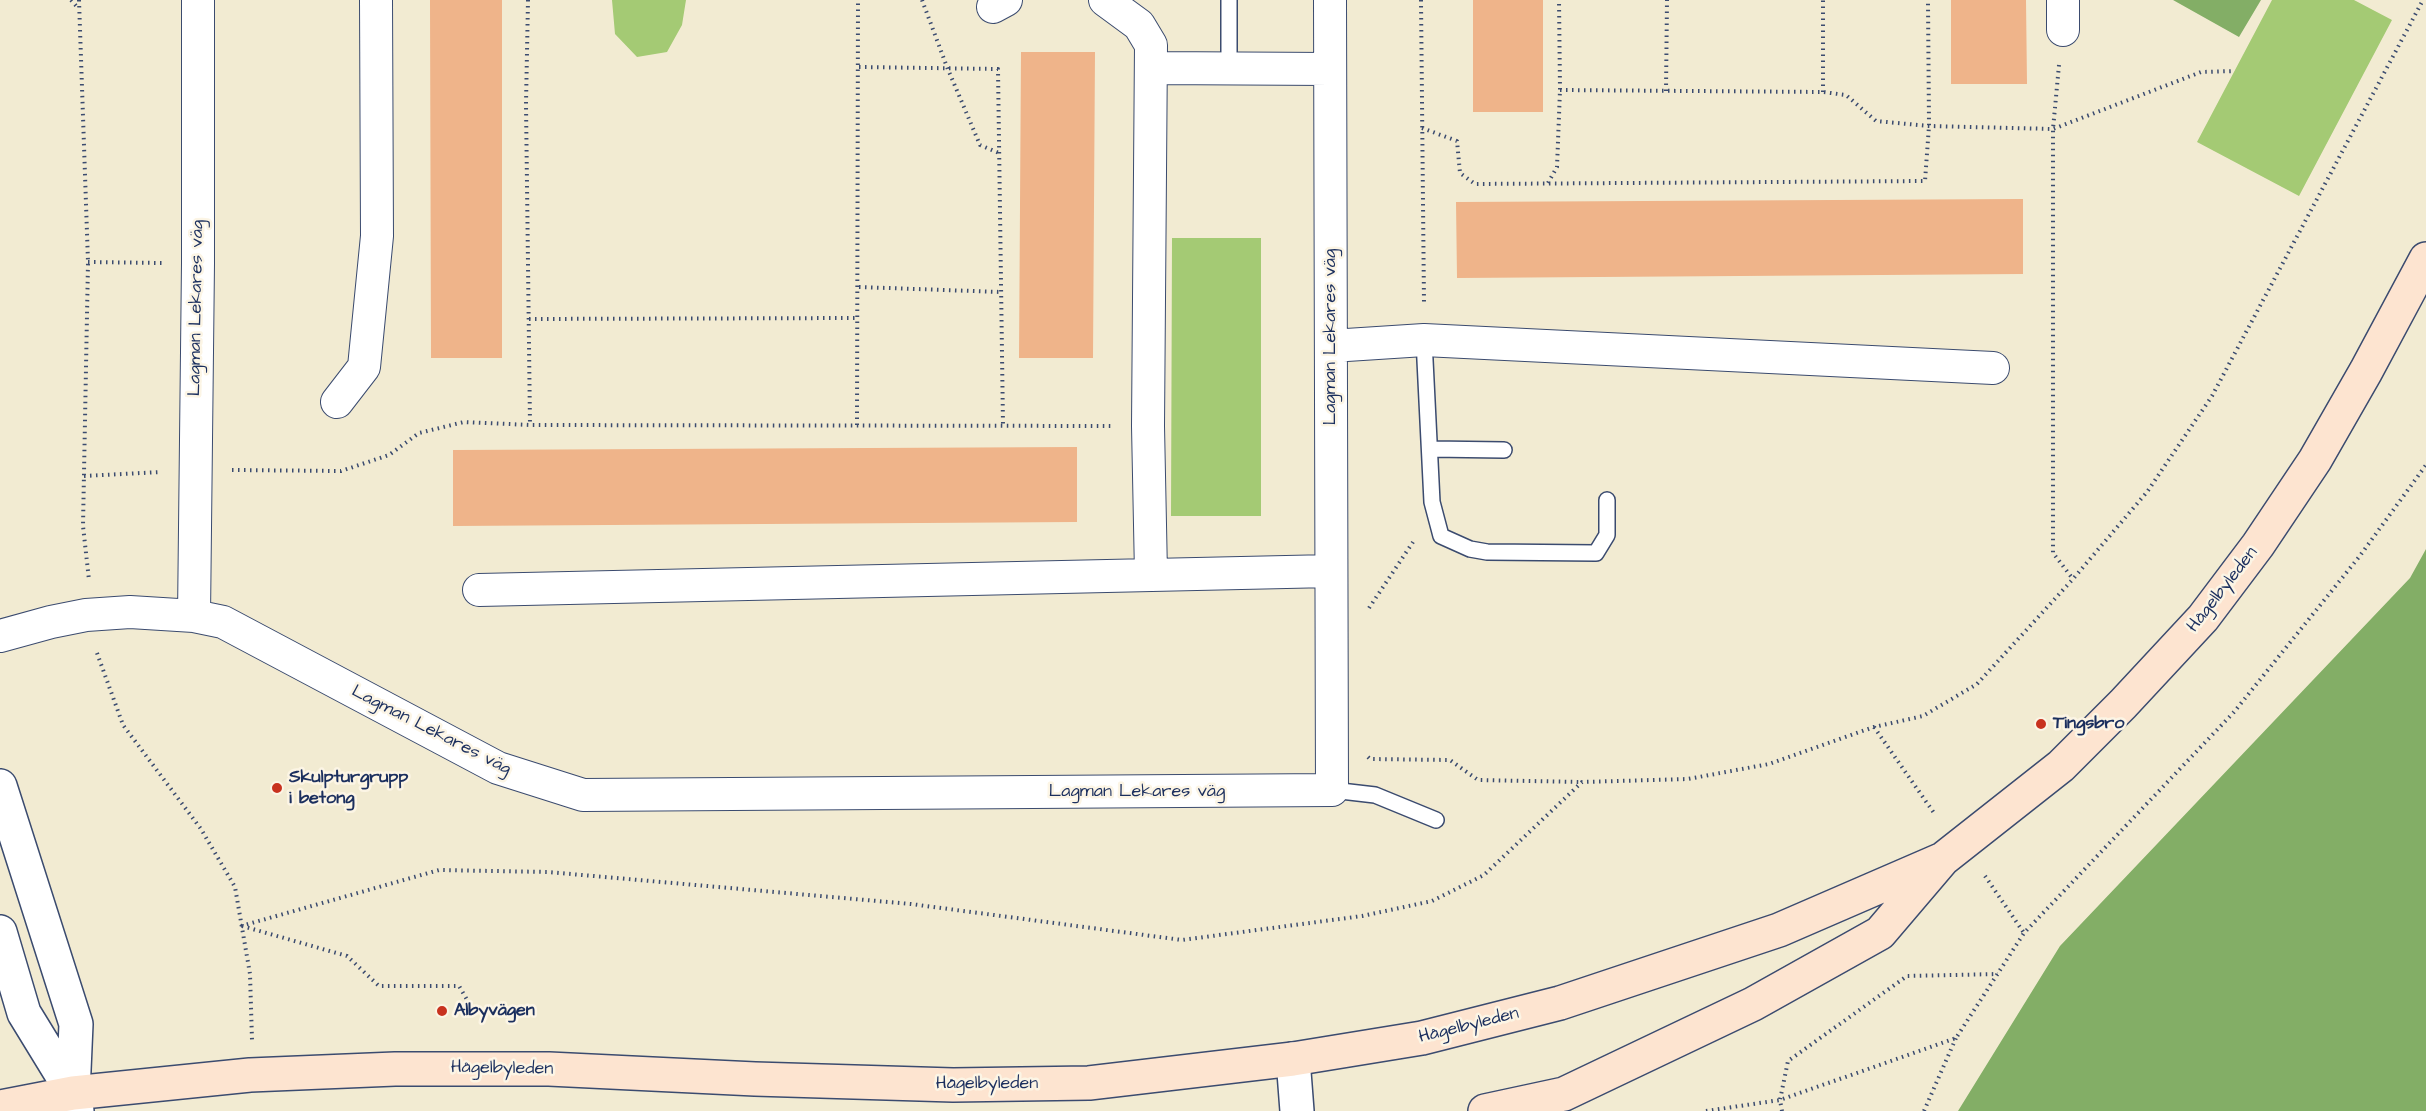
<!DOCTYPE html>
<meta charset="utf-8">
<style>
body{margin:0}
canvas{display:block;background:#f2ebd2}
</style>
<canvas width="2426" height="1111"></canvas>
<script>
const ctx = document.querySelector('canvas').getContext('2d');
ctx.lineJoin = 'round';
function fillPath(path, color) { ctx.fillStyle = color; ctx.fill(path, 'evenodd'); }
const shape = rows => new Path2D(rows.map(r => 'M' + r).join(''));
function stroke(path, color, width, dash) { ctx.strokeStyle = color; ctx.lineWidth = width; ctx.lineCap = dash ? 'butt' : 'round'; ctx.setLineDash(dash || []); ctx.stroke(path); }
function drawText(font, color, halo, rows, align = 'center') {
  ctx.font = font + ' "Architects Daughter",sans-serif'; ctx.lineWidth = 5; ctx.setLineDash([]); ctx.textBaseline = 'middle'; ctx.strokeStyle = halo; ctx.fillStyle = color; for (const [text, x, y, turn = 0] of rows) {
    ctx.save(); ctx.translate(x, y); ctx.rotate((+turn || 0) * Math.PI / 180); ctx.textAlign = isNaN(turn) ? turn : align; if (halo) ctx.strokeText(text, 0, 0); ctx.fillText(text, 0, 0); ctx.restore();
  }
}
const green = shape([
 [612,0,686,0,682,25,667,52,637,57,615,34],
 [2272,0,2354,0,2392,20,2299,196,2197,142],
 [1172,238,1261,238,1261,516,1171,516]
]);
const forest = shape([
 [2173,0,2261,0,2239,37],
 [2426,549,2426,1111,1958,1111,2060,946,2410,578]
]);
const building = shape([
 [430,0,502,0,502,358,431,358],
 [1473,0,1543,0,1543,112,1473,112],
 [1951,0,2026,0,2027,84,1951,84],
 [1021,52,1095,52,1093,358,1019,358],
 [2023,199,2023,274,1457,278,1456,202],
 [1077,447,1077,522,453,526,453,450]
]);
const path = shape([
 [71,0,79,9],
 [79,0,88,262,83,526,89,580],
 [528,0,526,104,530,425],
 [922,0,947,67,980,145,999,153],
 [1421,0,1424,304],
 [2059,65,2053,129,2053,553,2073,579],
 [859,67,998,69,1003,425],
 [1560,90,1823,92,1846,95,1876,121,1929,126,2053,129,2201,72,2235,71],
 [1666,91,1667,0],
 [1823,92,1823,0],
 [1422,128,1457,141,1460,173,1475,184,1925,181,1929,126,1928,0],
 [1548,183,1557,167,1560,90,1559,0],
 [88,262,162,263],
 [859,287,1001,292],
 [529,319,858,318],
 [857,425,858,0],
 [232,470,341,471,389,455,419,433,464,422,530,425,1113,426],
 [84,476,161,472],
 [1369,608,1413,542],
 [97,653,123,725,201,829,235,887,250,974,252,1040],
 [1874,727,1934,813],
 [1368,757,1370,759,1450,760,1478,780,1581,782],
 [1985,876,2024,933],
 [241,926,439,870,548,872,911,904,1182,940,1362,916,1432,901,1484,875,1582,782,1688,779,1769,764,1874,727,1923,716,1977,684,2073,579,2147,492,2212,396,2423,0],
 [242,926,347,956,379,986,459,986,469,1003,469,1020],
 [1706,1111,1780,1100,1956,1038,2024,933,2234,712,2359,557,2426,465],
 [1782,1111,1780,1100,1788,1061,1907,976,1998,974],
 [1924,1111,1956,1038]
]);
const service = shape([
 [1229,0,1229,69],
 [1424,340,1432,502,1441,536,1470,549,1487,552,1596,553,1607,535,1607,500],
 [1431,449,1504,450],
 [1332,790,1375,795,1436,820]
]);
const minor = shape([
 [1105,0,1139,25,1151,45,1148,426,1151,574],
 [2063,0,2063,30],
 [993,7,1006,0],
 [1151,68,1330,69],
 [1331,346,1424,340,1993,368],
 [337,402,364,367,377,236,376,0],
 [479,590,1331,571],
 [194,616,198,263,198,0],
 [0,636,51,622,86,615,130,612,194,616,223,622,498,768,583,795,1332,790,1330,0]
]);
const tertiary = shape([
 [0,786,76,1024,73,1093,77,1111],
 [0,932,24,1013,73,1093],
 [1293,1059,1297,1111]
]);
const secondary = shape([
 [0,1107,73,1093,250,1075,395,1069,549,1069,755,1079,953,1085,1089,1083,1293,1059,1422,1038,1560,1003,1779,930,1943,859],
 [1485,1111,1564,1094,1753,1004,1880,933,1943,859,2061,766,2123,704,2203,618,2258,545,2315,460,2366,371,2426,259]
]);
const markers = [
 [2041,724,6,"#c8321e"],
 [277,788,6,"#c8321e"],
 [442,1011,6,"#c8321e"]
];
const streetNames = [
 ["Lagman Lekares väg",197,308,-89],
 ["Lagman Lekares väg",1331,337,-90],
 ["Hågelbyleden",2223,590,-52],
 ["Lagman Lekares väg",431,731,27],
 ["Lagman Lekares väg",1137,792],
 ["Hågelbyleden",1469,1026,-14],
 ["Hågelbyleden",502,1069,1],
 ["Hågelbyleden",987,1084]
];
const poiNames = [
 ["Tingsbro",2053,724],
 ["Skulpturgrupp",289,778],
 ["i betong",289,799],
 ["Albyvägen",454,1011]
];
fillPath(green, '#a4ca74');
fillPath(forest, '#83ae66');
fillPath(building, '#efb48a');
stroke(service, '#3b4b6f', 18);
stroke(minor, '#3b4b6f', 34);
stroke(tertiary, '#3b4b6f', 36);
stroke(secondary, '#3b4b6f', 36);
stroke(path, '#3b4b6f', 4, [1.5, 4.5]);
stroke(service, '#fff', 15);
stroke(minor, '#fff', 32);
stroke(tertiary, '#fff', 33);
stroke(secondary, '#fde4d0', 33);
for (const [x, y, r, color] of markers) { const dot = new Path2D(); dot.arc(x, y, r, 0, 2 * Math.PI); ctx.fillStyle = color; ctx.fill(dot); stroke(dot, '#fcf5e5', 2); }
drawText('18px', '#1b2f5e', '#fcf5e5', streetNames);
drawText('bold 18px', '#1b2f5e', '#fcf5e5', poiNames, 'left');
</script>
